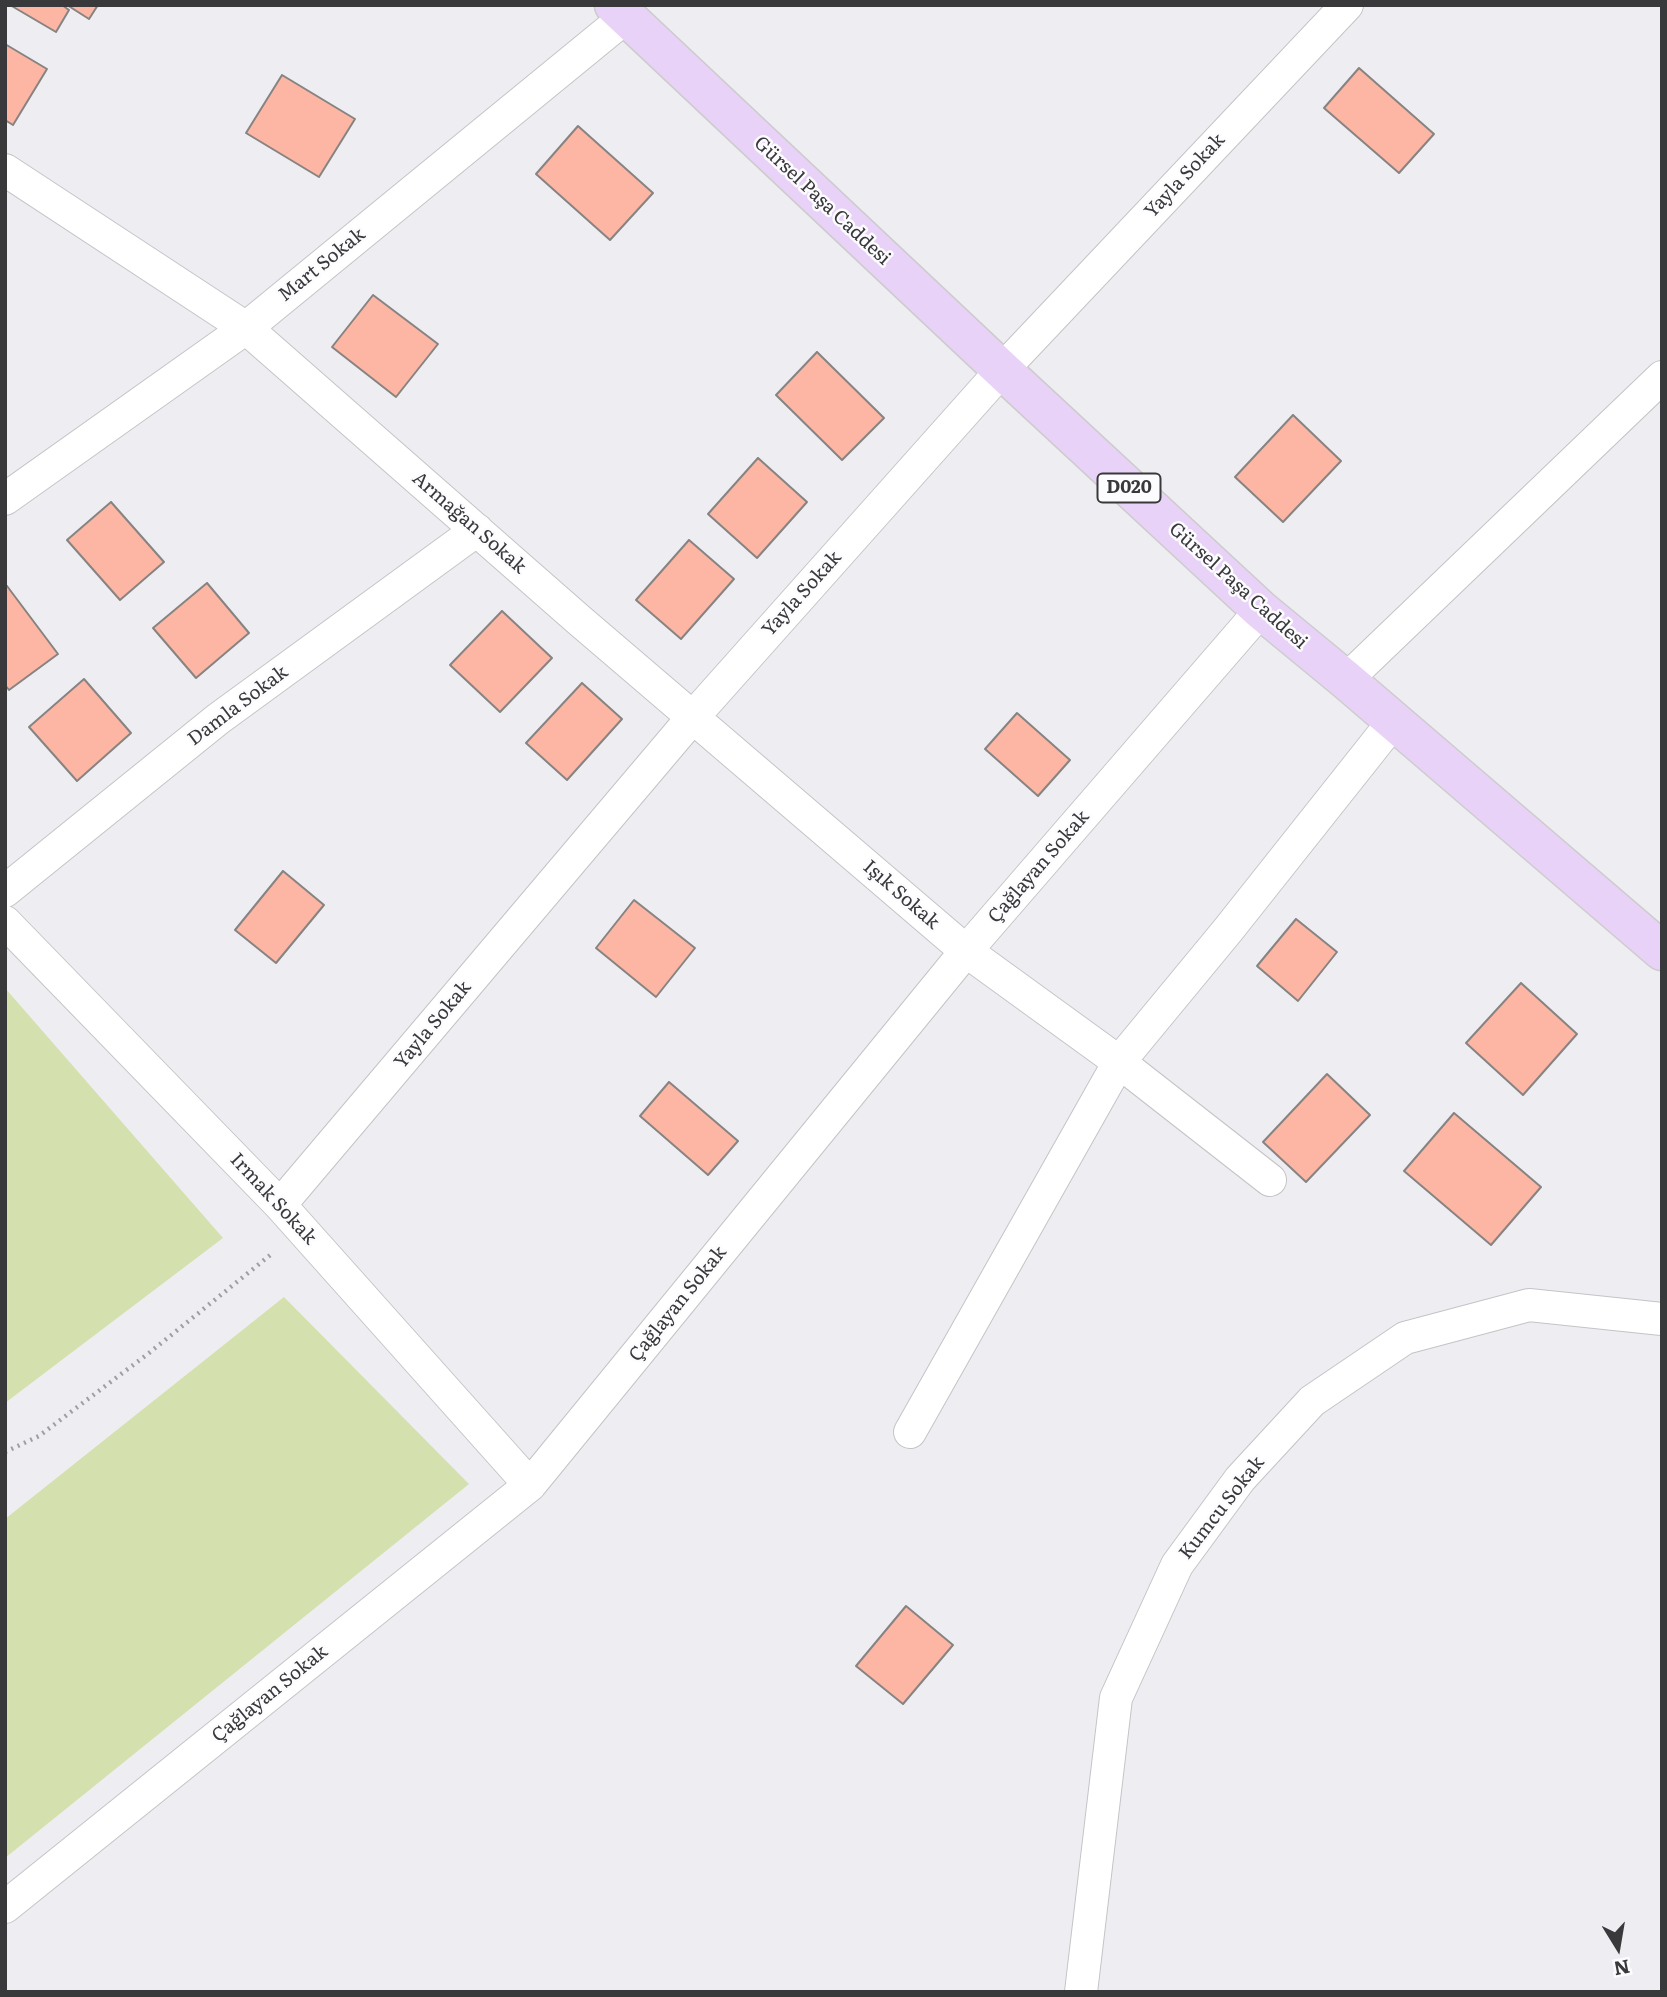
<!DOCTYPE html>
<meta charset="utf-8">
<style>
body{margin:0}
#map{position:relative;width:1667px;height:1997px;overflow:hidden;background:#eeeef2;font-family:Literata,serif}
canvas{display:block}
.frame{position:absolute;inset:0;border:7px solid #39393b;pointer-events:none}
.north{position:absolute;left:1583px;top:1913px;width:70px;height:70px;-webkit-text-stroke:5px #fcfcff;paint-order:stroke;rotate:169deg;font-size:19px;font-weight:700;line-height:28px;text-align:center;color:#39393b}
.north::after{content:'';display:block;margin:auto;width:24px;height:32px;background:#39393b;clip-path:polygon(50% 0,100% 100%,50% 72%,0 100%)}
</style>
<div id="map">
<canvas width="1667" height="1997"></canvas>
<div class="frame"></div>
<div class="north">N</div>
</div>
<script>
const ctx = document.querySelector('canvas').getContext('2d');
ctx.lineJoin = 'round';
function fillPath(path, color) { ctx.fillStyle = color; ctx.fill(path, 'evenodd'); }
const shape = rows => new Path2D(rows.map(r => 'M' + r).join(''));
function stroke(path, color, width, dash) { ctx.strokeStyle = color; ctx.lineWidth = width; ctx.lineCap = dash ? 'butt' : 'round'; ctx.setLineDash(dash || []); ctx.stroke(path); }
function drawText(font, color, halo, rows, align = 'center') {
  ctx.font = font + ' Literata,serif'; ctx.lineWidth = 5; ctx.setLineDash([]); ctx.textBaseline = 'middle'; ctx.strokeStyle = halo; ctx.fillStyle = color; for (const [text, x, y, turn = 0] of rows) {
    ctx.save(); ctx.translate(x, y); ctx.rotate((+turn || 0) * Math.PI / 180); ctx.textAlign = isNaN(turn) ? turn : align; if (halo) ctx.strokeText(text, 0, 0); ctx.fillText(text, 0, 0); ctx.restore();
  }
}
const green = shape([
 [5,988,223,1238,5,1403],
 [284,1297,469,1484,5,1858,5,1519]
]);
const building = shape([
 [10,5,62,5,69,10,56,32,10,5],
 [67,5,98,5,89,19,67,5],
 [5,44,47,69,13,125,5,120,5,44],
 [1359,68,1434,134,1399,173,1324,108,1359,68],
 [282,75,355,119,319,177,246,133,282,75],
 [578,126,653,193,610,240,536,174,578,126],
 [373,295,438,344,396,397,332,347,373,295],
 [817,352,884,418,842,460,776,395,817,352],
 [1293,415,1341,461,1283,522,1235,477,1293,415],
 [758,458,807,502,757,558,708,514,758,458],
 [111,502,164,562,120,600,67,540,111,502],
 [689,540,734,579,681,639,636,600,689,540],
 [207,583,249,633,196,678,153,628,207,583],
 [7,586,58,654,9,690,5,685,5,588,7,586],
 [502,611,552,658,500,712,450,665,502,611],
 [84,679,131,733,77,781,29,727,84,679],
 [582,683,622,719,567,780,526,743,582,683],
 [1017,713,1070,760,1038,796,985,749,1017,713],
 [283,871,324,905,276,963,235,930,283,871],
 [634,900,695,948,656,997,596,948,634,900],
 [1296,919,1337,952,1298,1001,1257,966,1296,919],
 [1521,983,1577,1034,1523,1095,1466,1043,1521,983],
 [1327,1074,1370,1115,1306,1182,1263,1142,1327,1074],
 [669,1082,738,1141,708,1175,640,1116,669,1082],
 [1454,1113,1541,1187,1491,1245,1404,1171,1454,1113],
 [906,1606,953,1645,903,1704,856,1666,906,1606]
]);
const path = shape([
 [5,1452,39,1436,149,1353,274,1252]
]);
const minor = shape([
 [5,170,246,328,579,620,966,951,1119,1062,1270,1180],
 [5,499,246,328,627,16],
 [1346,680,1662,377],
 [5,891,218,719,477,530],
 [5,922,280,1205,530,1485],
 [280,1205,693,717,1002,370,1347,5],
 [910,1432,1119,1062,1228,930,1393,722],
 [5,1907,530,1485,966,951,1261,610],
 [1081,1992,1116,1698,1177,1565,1240,1479,1312,1401,1405,1338,1529,1305,1662,1319]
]);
const trunk = shape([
 [614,5,1002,370,1261,610,1346,680,1662,951]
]);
const shields = [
 [1129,488,63]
];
const shieldNames = [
 ["D020",1129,488]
];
const streetNames = [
 ["Yayla Sokak",1185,176,-47],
 ["Gürsel Paşa Caddesi",822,201,43],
 ["Mart Sokak",322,265,-39],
 ["Armağan Sokak",469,523,41],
 ["Gürsel Paşa Caddesi",1238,586,42],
 ["Yayla Sokak",802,594,-48],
 ["Damla Sokak",238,706,-37],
 ["Çağlayan Sokak",1039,867,-49],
 ["Işık Sokak",901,895,41],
 ["Yayla Sokak",433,1025,-50],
 ["Irmak Sokak",273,1199,47],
 ["Çağlayan Sokak",678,1304,-51],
 ["Kumcu Sokak",1222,1508,-52],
 ["Çağlayan Sokak",270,1694,-39]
];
fillPath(green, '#d4e0ad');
fillPath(building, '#fcb6a3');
stroke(building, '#878382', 2);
stroke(minor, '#c4c4c7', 34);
stroke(trunk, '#ccc', 41);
stroke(path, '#9f9fa2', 4.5, [2, 5]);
stroke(minor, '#fff', 32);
stroke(trunk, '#e8d2f8', 38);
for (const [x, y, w] of shields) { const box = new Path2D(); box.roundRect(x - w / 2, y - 14.5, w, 29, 5); ctx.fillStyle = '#fcfcff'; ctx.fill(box); stroke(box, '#39393b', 2); }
drawText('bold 18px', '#39393b', null, shieldNames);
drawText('19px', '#39393b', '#fcfcff', streetNames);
</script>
